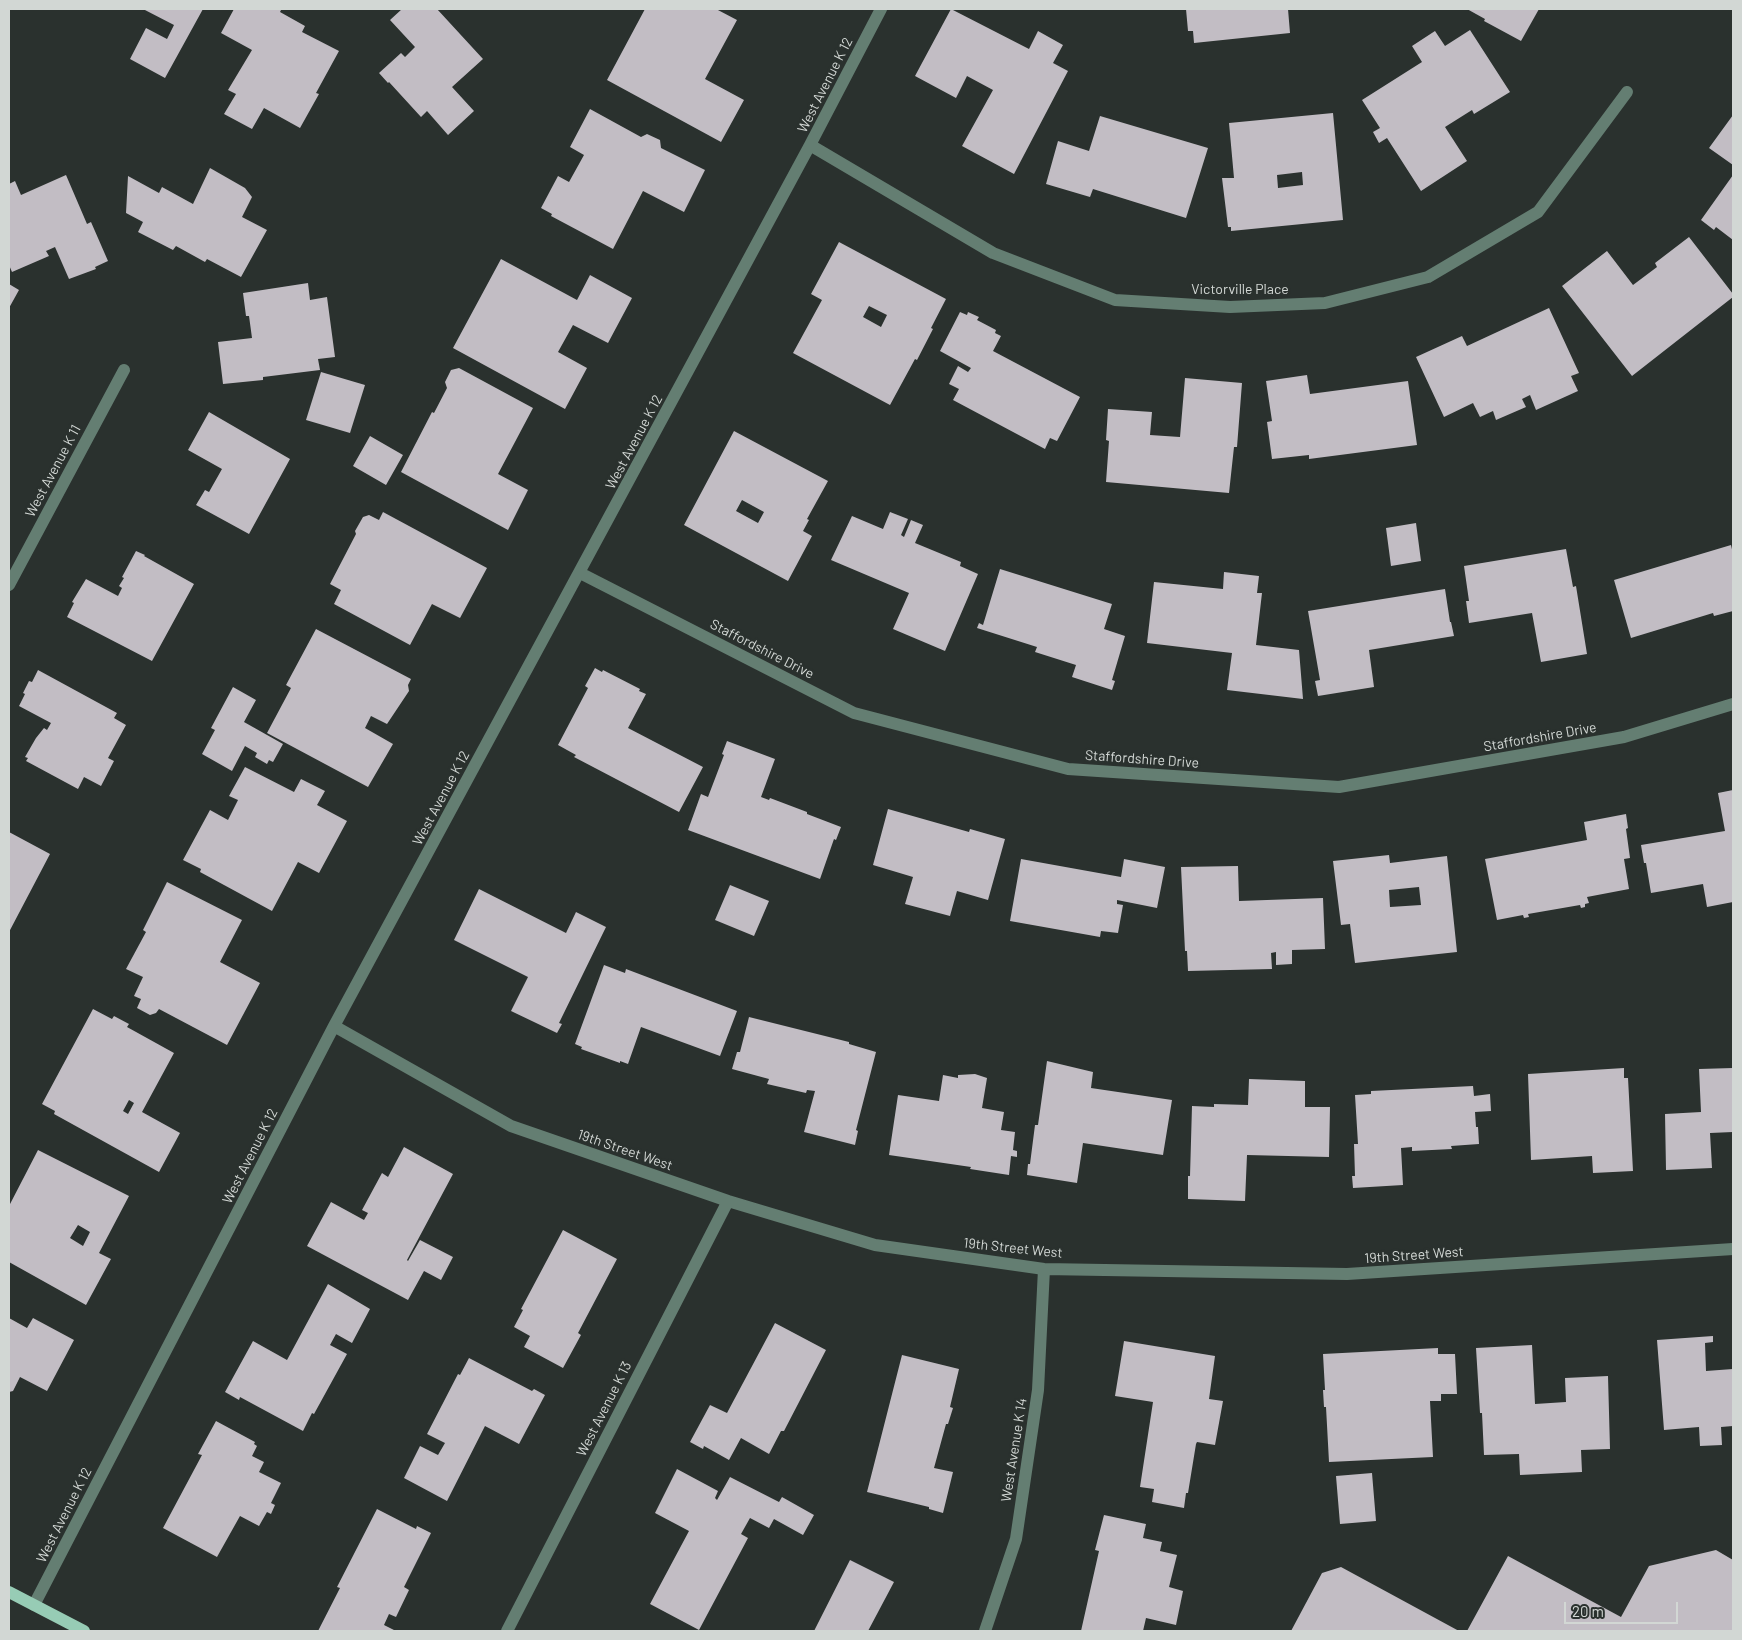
<!DOCTYPE html>
<style>
body{margin:0}
#map{position:relative;width:1742px;height:1640px;overflow:hidden;background:#2a312e;font-family:Barlow,sans-serif}
canvas{display:block}
.frame{position:absolute;inset:0;border:10px solid #d2d7d4;pointer-events:none}
.scale{position:absolute;left:1564px;top:1602px;width:114px;height:22px;box-sizing:border-box;border:2px solid #d2d7d4;border-top:0;padding-left:6px;font-size:15px;line-height:18px;white-space:nowrap;color:#d2d7d4;-webkit-text-stroke:4px #2a312e;paint-order:stroke}
</style>
<div id="map">
<canvas width="1742" height="1640"></canvas>
<div class="frame"></div>
<div class="scale">20 m</div>
</div>
<script>
const ctx = document.querySelector('canvas').getContext('2d');
ctx.lineJoin = 'round';
function fillPath(path, color) { ctx.fillStyle = color; ctx.fill(path, 'evenodd'); }
const shape = rows => new Path2D(rows.map(r => 'M' + r).join(''));
function stroke(path, color, width, dash) { ctx.strokeStyle = color; ctx.lineWidth = width; ctx.lineCap = dash ? 'butt' : 'round'; ctx.setLineDash(dash || []); ctx.stroke(path); }
function drawText(font, color, halo, rows, align = 'center') {
  ctx.font = font + ' Barlow,sans-serif'; ctx.lineWidth = 5; ctx.setLineDash([]); ctx.textBaseline = 'middle'; ctx.strokeStyle = halo; ctx.fillStyle = color; for (const [text, x, y, turn = 0] of rows) {
    ctx.save(); ctx.translate(x, y); ctx.rotate((+turn || 0) * Math.PI / 180); ctx.textAlign = isNaN(turn) ? turn : align; if (halo) ctx.strokeText(text, 0, 0); ctx.fillText(text, 0, 0); ctx.restore();
  }
}
const building = shape([
 [143,9,203,9,165,78,130,59,146,28,167,39,174,25],
 [234,9,280,9,281,10,280,12,305,26,302,32,339,51,316,93,319,94,300,128,264,108,252,129,224,114,236,94,228,90,252,50,221,33],
 [402,9,437,9,483,59,452,87,474,111,448,135,427,111,421,117,389,82,388,83,379,73,401,53,405,57,415,47,390,20],
 [645,9,716,9,737,20,705,79,744,100,721,142,607,80],
 [951,9,1029,49,1038,31,1063,45,1053,63,1068,71,1014,174,962,146,993,90,967,76,956,98,915,76],
 [1186,9,1288,9,1290,33,1194,43,1193,31,1188,31],
 [1467,9,1539,9,1521,41,1484,21,1485,19],
 [1470,30,1510,92,1474,114,1472,110,1445,127,1467,161,1421,191,1387,138,1379,143,1373,132,1380,128,1362,100,1422,62,1412,46,1435,31,1445,46],
 [590,109,641,137,647,134,660,140,661,148,705,170,684,212,643,191,613,249,551,216,552,214,541,208,558,176,569,182,584,155,570,147],
 [1333,113,1343,220,1231,231,1231,227,1228,227,1222,178,1234,178,1229,123],
 [1302,172,1303,185,1278,188,1277,175],
 [1733,115,1733,165,1709,148],
 [1100,116,1208,148,1186,218,1093,189,1090,197,1046,184,1058,141,1089,151],
 [210,168,245,188,252,197,242,217,267,230,241,277,207,259,205,262,176,246,173,250,138,232,143,222,126,213,128,176,159,193,162,187,193,204],
 [66,175,87,224,91,222,108,261,95,267,96,269,69,279,55,247,46,251,49,256,12,272,9,265,9,184,15,181,21,195],
 [1733,175,1733,240,1716,227,1714,230,1701,220],
 [1689,237,1733,294,1733,297,1632,376,1562,286,1607,251,1633,285,1657,267,1655,263],
 [839,242,946,299,931,328,933,329,917,360,915,359,890,405,793,353,822,300,811,294],
 [869,306,887,315,881,327,863,317],
 [501,259,577,300,590,275,632,298,608,343,573,325,558,352,587,368,565,409,453,348],
 [308,283,310,300,327,297,335,357,318,359,320,370,263,377,263,380,223,384,218,342,252,338,249,316,246,316,243,293],
 [9,284,19,290,9,308],
 [1549,308,1579,373,1571,376,1578,391,1536,410,1530,395,1522,399,1526,407,1496,420,1493,411,1480,417,1473,403,1444,417,1416,357,1462,336,1467,346],
 [960,312,967,315,968,312,979,317,977,320,996,330,995,333,1001,336,993,351,1080,397,1057,441,1050,438,1045,449,953,400,959,389,949,384,958,366,968,372,971,368,940,351],
 [459,368,533,408,498,474,528,490,508,530,401,472,432,412,434,413,447,388,445,382,451,370],
 [321,372,365,385,350,433,306,420],
 [1307,375,1310,394,1408,381,1417,445,1309,459,1309,455,1272,459,1267,422,1272,421,1266,381],
 [1185,378,1242,383,1237,447,1234,447,1229,493,1106,482,1109,441,1106,440,1108,409,1152,412,1150,435,1180,437],
 [209,412,290,459,249,534,196,505,205,490,209,492,222,469,188,450],
 [734,431,828,481,807,519,809,520,803,531,812,536,788,581,684,525],
 [742,500,764,512,758,523,736,511],
 [370,436,403,455,386,485,353,466],
 [383,512,487,568,460,618,432,604,410,645,334,604,341,590,330,584,356,534,355,531,363,517,369,515,379,520],
 [890,512,908,519,901,535,904,537,911,520,923,525,915,543,961,562,960,566,978,574,945,651,893,629,909,593,831,560,852,516,883,529],
 [1416,523,1421,561,1391,566,1386,528],
 [1731,545,1733,554,1733,611,1714,616,1713,613,1631,638,1614,580],
 [1566,549,1573,587,1576,586,1587,654,1541,662,1532,613,1469,623,1466,601,1469,601,1464,566],
 [136,551,145,555,144,556,194,584,152,661,67,617,74,603,72,602,86,579,118,596,122,588,119,586,124,578,122,577],
 [1000,569,1112,604,1104,629,1125,636,1112,680,1115,681,1112,690,1072,677,1076,665,1035,652,1037,647,977,628,979,623,983,625],
 [1224,572,1259,576,1257,593,1262,593,1256,645,1299,650,1303,699,1227,690,1232,653,1147,643,1154,582,1223,589],
 [1445,589,1450,622,1451,622,1454,636,1369,650,1374,687,1318,696,1315,681,1320,680,1308,611],
 [316,629,411,679,408,685,409,691,387,724,371,716,365,728,393,744,368,787,267,733,291,688,286,685],
 [595,668,602,672,603,670,640,689,639,691,646,694,628,728,703,767,679,812,574,757,576,755,558,745,588,688,585,686],
 [38,670,117,713,114,718,126,725,108,758,114,761,101,786,84,777,78,789,26,761,28,758,25,757,36,738,44,728,47,730,51,723,19,706,25,694,23,693,29,681,32,682],
 [233,687,256,700,244,722,283,744,273,762,269,760,267,764,255,757,257,753,245,746,232,771,202,754,215,730,211,728],
 [727,741,775,759,761,797,769,800,770,798,807,812,807,814,841,827,836,840,834,839,820,879,688,830,701,794,708,797,724,755,722,754],
 [245,767,294,792,301,779,325,791,317,805,347,821,319,873,298,862,272,911,200,872,201,869,183,860,210,810,228,820,238,800,229,796],
 [1733,790,1733,902,1707,907,1703,884,1651,893,1646,863,1644,863,1641,845,1725,831,1718,793],
 [888,809,969,832,970,829,1005,839,988,900,957,891,950,916,905,904,913,877,873,865],
 [1626,814,1628,828,1626,829,1630,858,1624,859,1629,889,1587,897,1589,903,1585,904,1585,907,1581,908,1580,905,1528,914,1529,917,1524,918,1523,915,1497,920,1485,859,1587,840,1584,822],
 [9,832,50,854,9,932],
 [1389,855,1390,863,1447,856,1457,952,1355,963,1350,924,1341,925,1333,861],
 [1419,887,1421,905,1390,907,1389,890],
 [1021,859,1121,877,1124,859,1165,867,1157,908,1117,900,1117,904,1123,905,1118,933,1101,931,1100,937,1010,921],
 [1238,866,1239,901,1323,898,1325,949,1292,950,1292,964,1276,965,1276,952,1271,953,1272,969,1188,971,1187,951,1185,951,1181,867],
 [167,882,242,920,220,962,260,983,227,1045,159,1009,156,1013,150,1015,137,1008,141,999,134,996,143,977,126,969,146,932,143,930],
 [730,885,769,901,754,936,715,920],
 [479,889,566,933,576,912,606,927,559,1023,562,1024,557,1033,511,1011,528,977,454,940],
 [604,965,625,973,626,969,737,1011,720,1056,641,1027,628,1064,620,1061,620,1063,581,1049,582,1047,575,1044],
 [93,1009,112,1019,114,1016,129,1024,127,1027,174,1053,142,1112,180,1133,159,1172,54,1114,55,1111,42,1104],
 [129,1100,134,1103,128,1114,123,1111],
 [749,1017,849,1042,849,1044,876,1052,856,1130,858,1131,855,1145,804,1132,815,1091,807,1090,806,1093,767,1084,769,1079,732,1069,737,1052,740,1052],
 [1047,1061,1093,1072,1091,1088,1172,1100,1163,1155,1083,1143,1077,1183,1027,1175,1028,1164,1030,1164,1035,1125,1038,1125],
 [1624,1068,1624,1078,1628,1078,1633,1171,1593,1173,1592,1156,1531,1160,1528,1074],
 [1733,1068,1733,1132,1710,1133,1712,1168,1666,1170,1665,1114,1701,1112,1699,1069],
 [975,1074,987,1078,982,1108,1004,1112,1001,1130,1015,1132,1013,1150,1017,1151,1017,1157,1011,1156,1009,1175,970,1169,971,1167,889,1155,898,1095,939,1101,943,1075,958,1078,958,1075],
 [1249,1079,1305,1081,1305,1107,1330,1107,1329,1157,1247,1155,1245,1201,1188,1199,1188,1176,1190,1176,1192,1106,1214,1107,1214,1104,1248,1105],
 [1473,1086,1474,1096,1490,1094,1491,1111,1475,1112,1476,1127,1478,1127,1479,1144,1451,1146,1452,1149,1412,1151,1412,1147,1401,1148,1403,1185,1353,1188,1352,1176,1355,1176,1354,1144,1358,1144,1355,1095,1371,1094,1371,1091],
 [404,1147,453,1174,407,1260,408,1261,420,1240,453,1257,441,1280,424,1271,408,1300,307,1246,331,1202,364,1220,368,1213,362,1210,382,1173,388,1177],
 [38,1150,129,1196,99,1253,111,1259,86,1305,9,1262,9,1206],
 [78,1225,90,1232,83,1246,70,1238],
 [563,1230,617,1259,578,1333,581,1335,563,1368,524,1347,530,1336,514,1327,523,1310,521,1309],
 [328,1284,370,1309,352,1343,336,1334,330,1345,347,1354,314,1414,312,1413,303,1431,240,1397,239,1400,225,1392,253,1341,287,1360],
 [9,1318,27,1328,33,1318,74,1340,47,1391,20,1377,13,1391,9,1392],
 [775,1323,826,1350,784,1431,781,1431,769,1454,741,1438,729,1460,704,1446,703,1449,690,1442,710,1405,727,1413],
 [1713,1336,1713,1342,1705,1343,1706,1371,1733,1369,1733,1426,1721,1427,1722,1445,1700,1446,1699,1427,1664,1430,1657,1340],
 [1124,1341,1215,1356,1209,1399,1223,1401,1215,1445,1197,1442,1196,1444,1188,1493,1186,1493,1184,1508,1152,1502,1154,1489,1140,1487,1153,1402,1115,1396],
 [1532,1345,1535,1404,1566,1402,1565,1378,1608,1376,1610,1449,1581,1450,1582,1472,1520,1475,1519,1454,1484,1455,1482,1413,1480,1413,1476,1348],
 [1438,1348,1438,1354,1455,1354,1457,1394,1441,1394,1441,1401,1430,1401,1433,1457,1329,1462,1326,1407,1324,1407,1323,1390,1325,1390,1323,1354],
 [902,1355,959,1369,950,1407,953,1408,948,1424,946,1424,934,1468,953,1472,943,1513,929,1509,929,1507,867,1492],
 [469,1358,532,1391,534,1389,545,1395,519,1444,485,1426,447,1501,404,1478,420,1446,438,1455,445,1443,427,1434,458,1374,460,1375],
 [216,1421,255,1442,254,1444,257,1446,252,1456,264,1462,259,1472,281,1483,271,1503,275,1505,271,1514,267,1512,259,1526,240,1516,217,1557,163,1528,202,1455,198,1454],
 [677,1469,718,1491,715,1498,717,1500,730,1477,779,1502,782,1497,814,1515,803,1535,774,1519,769,1528,750,1518,741,1534,748,1538,699,1630,650,1604,689,1531,655,1513],
 [1372,1473,1376,1521,1340,1524,1336,1476],
 [377,1509,416,1529,417,1526,431,1533,404,1587,409,1590,396,1617,389,1614,384,1625,396,1631,318,1631,340,1588,337,1587],
 [1104,1515,1146,1524,1143,1538,1162,1542,1160,1551,1177,1555,1169,1587,1183,1591,1176,1625,1146,1618,1143,1631,1081,1631,1099,1551,1095,1550],
 [1716,1550,1733,1560,1733,1631,1467,1631,1508,1556,1621,1617,1649,1566],
 [850,1560,894,1582,868,1631,814,1631],
 [1341,1567,1459,1631,1291,1631,1322,1573]
]);
const minor = shape([
 [810,145,993,253,1115,300,1230,307,1325,303,1428,277,1538,212,1627,92],
 [580,573,854,713,1068,769,1339,787,1624,737,1733,704],
 [9,585,124,370],
 [334,1026,511,1126,728,1201,875,1245,1044,1269,1347,1274,1733,1249],
 [34,1605,334,1026,810,145,881,9],
 [507,1631,728,1201],
 [985,1631,1016,1539,1038,1390,1044,1269]
]);
const major = shape([
 [9,1592,84,1631]
]);
const streetNames = [
 ["West Avenue K 12",825,85,-63],
 ["Victorville Place",1240,289],
 ["West Avenue K 12",634,442,-62],
 ["West Avenue K 11",53,471,-62],
 ["Staffordshire Drive",762,649,27],
 ["Staffordshire Drive",1540,737,-10],
 ["Staffordshire Drive",1142,759,4],
 ["West Avenue K 12",441,798,-62],
 ["19th Street West",625,1150,19],
 ["West Avenue K 12",250,1156,-63],
 ["19th Street West",1013,1248,6],
 ["19th Street West",1414,1255,-4],
 ["West Avenue K 13",604,1409,-63],
 ["West Avenue K 14",1014,1450,-81],
 ["West Avenue K 12",64,1515,-63]
];
fillPath(building, '#c2bdc4');
stroke(minor, '#647e72', 12);
stroke(major, '#97ccb5', 12);
drawText('14px', '#d2d7d4', '#2a312e', streetNames);
</script>
